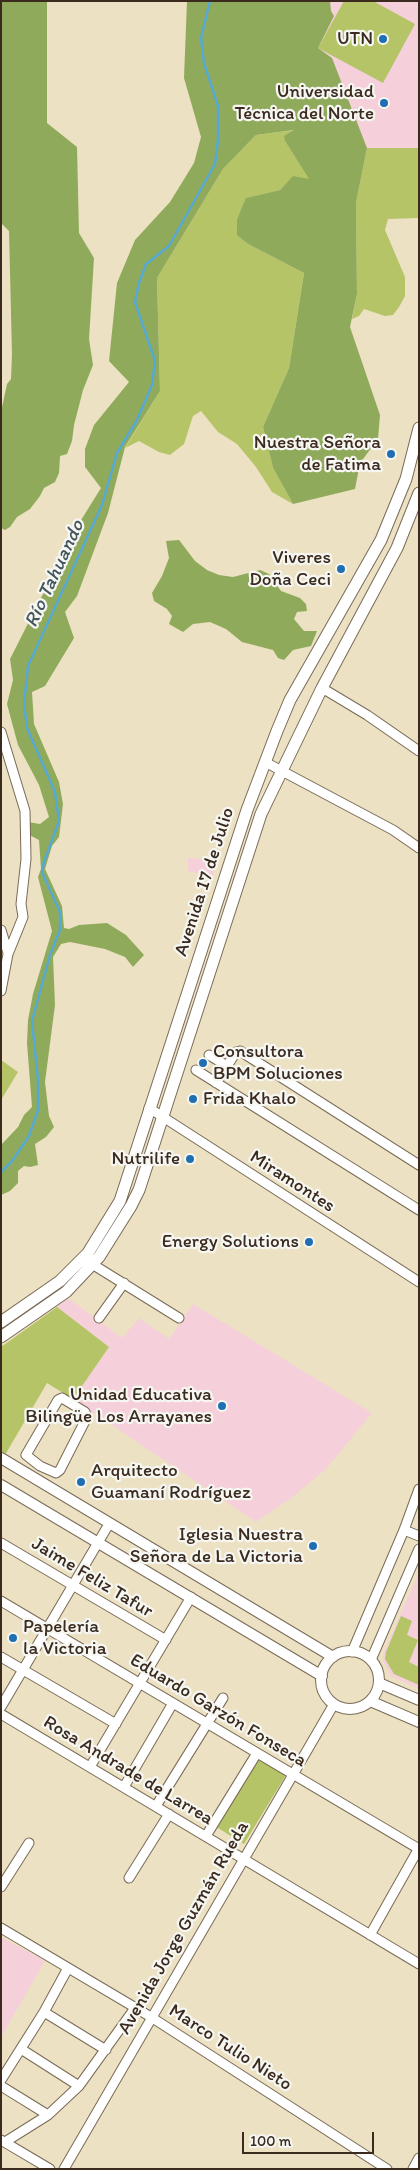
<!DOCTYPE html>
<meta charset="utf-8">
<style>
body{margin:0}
#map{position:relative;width:420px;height:2170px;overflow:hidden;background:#ece1c2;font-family:Itim,sans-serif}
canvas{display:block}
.frame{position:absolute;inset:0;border:2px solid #3b2a1e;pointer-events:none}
.scale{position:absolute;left:242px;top:2132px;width:132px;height:22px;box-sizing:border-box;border:2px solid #3b2a1e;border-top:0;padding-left:6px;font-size:15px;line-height:18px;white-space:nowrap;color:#3b2a1e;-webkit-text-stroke:4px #f6f6f2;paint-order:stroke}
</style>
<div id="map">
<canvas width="420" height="2170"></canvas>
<div class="frame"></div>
<div class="scale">100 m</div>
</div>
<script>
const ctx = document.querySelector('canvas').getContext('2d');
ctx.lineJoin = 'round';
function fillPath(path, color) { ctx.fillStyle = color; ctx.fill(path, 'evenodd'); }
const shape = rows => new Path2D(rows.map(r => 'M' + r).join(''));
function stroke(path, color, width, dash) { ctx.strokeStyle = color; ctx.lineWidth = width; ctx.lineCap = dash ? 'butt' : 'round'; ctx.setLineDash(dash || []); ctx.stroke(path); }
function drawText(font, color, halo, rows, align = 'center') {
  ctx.font = font + ' Itim,sans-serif'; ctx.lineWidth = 4.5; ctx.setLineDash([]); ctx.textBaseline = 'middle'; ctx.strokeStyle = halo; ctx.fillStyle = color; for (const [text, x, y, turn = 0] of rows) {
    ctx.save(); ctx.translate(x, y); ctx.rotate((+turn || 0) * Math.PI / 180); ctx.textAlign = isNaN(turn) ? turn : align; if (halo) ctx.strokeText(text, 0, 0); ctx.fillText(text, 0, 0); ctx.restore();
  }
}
const built = shape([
 [277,1,419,1,419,148,367,148,332,58,318,48,326,33],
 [188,858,214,860,213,876,188,871],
 [68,1298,122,1338,139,1318,169,1339,193,1304,372,1413,326,1469,290,1499,256,1522,73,1399,109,1347,57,1307],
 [419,1572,419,1689,391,1676,383,1661,384,1652],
 [1,1937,45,1961,1,2037]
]);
const green = shape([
 [344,1,373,1,415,24,383,83,318,48],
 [296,130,285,141,310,180,293,177,280,190,247,198,237,219,237,234,248,244,304,273,289,368,263,427,273,468,293,504,272,492,256,467,237,444,218,432,201,411,193,416,184,444,170,455,159,452,139,441,125,448,160,391,157,278,223,169,256,135],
 [367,148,419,148,419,218,388,219,385,230,405,277,405,296,399,307,393,315,385,316,364,309,359,316,352,319,357,294,356,203],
 [1,1060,18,1072,1,1100],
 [57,1307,109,1347,73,1399,47,1383,5,1455,1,1453,1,1347],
 [401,1616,412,1621,407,1635,418,1640,409,1662,419,1667,419,1685,394,1674,385,1659,386,1652],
 [255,1756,286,1775,244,1844,213,1825]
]);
const forest = shape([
 [1,1,47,1,47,123,77,147,79,233,94,258,89,339,93,365,83,390,74,425,72,441,67,454,60,456,59,473,55,482,44,488,40,496,30,509,17,517,10,527,5,530,1,528,1,412,7,384,11,379,12,355,9,231,1,223],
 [187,1,330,1,331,11,334,16,318,48,332,58,367,148,356,203,357,294,350,327,380,415,378,439,360,463,355,489,293,504,273,468,263,427,289,368,304,273,248,244,237,235,237,219,246,198,280,190,293,176,309,179,285,141,284,136,294,130,256,135,223,169,157,278,160,391,125,447,108,513,77,596,65,612,74,638,45,686,32,692,34,724,59,782,63,804,59,837,52,846,45,869,62,906,64,928,69,929,79,925,107,923,126,935,144,955,133,967,125,957,105,949,70,942,61,944,53,957,55,1005,45,1082,49,1116,54,1127,46,1137,35,1144,38,1165,30,1167,24,1166,18,1171,18,1183,10,1191,1,1195,1,1145,18,1127,24,1115,32,1107,27,1043,28,1020,33,994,52,931,38,877,41,869,39,840,20,830,22,821,40,824,49,817,39,785,18,745,7,704,13,680,10,659,78,525,101,488,85,467,85,449,94,425,129,382,109,361,117,283,135,240,170,202,194,163,201,137,184,78],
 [179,540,195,561,207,570,219,575,233,577,260,570,269,574,281,591,300,598,306,604,307,611,297,612,294,619,304,631,317,631,311,646,293,650,284,660,278,658,273,650,242,642,226,629,210,622,193,624,183,632,169,624,172,616,167,609,154,601,152,593,162,576,169,558,166,541]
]);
const stream = shape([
 [1,1172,12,1161,29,1136,38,1110,38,1080,32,1021,50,955,60,930,60,912,42,872,44,862,59,821,55,792,27,728,24,704,28,666,102,505,117,453,137,420,152,385,155,361,135,302,139,283,146,264,169,246,215,164,218,140,218,106,204,63,201,38,210,1]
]);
const minor = shape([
 [322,688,367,715,419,751],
 [1,732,25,811,26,859,21,904,23,917,8,954,1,991],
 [265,762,393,830,419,848],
 [1,930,8,953],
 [209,1055,227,1066],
 [196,1070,419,1210],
 [216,1083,236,1052,240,1051,419,1165],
 [149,1108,419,1282],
 [92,1264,179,1318],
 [99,1318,124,1283],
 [62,1398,85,1412,87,1417,60,1470,56,1473,40,1466,26,1455,58,1400,62,1398],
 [404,1530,419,1536],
 [1,1543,166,1640],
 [1,1601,419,1849],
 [352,1652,404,1530,419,1489],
 [1,1657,116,1724],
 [371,1660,419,1549],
 [1,1707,109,1524],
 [1,1714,419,1964],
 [90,1767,191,1597],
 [124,1787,173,1703],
 [156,1806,223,1698],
 [206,1836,257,1753],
 [129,1878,169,1814],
 [1,1887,29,1843],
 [1,1928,151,2017,387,2169],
 [370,1935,419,1848],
 [44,2012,106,2050],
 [21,2049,79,2086],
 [1,2080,44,2012,68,1968],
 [1,2086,48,2115],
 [1,2140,50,2169],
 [5,2142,48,2115,79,2086,135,2008],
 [64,2169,334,1704],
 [413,2169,419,2158]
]);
const tertiary = shape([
 [1,1458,333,1657],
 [1,1485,322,1676],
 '321 1680a29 29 0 1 1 58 0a29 29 0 1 1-58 0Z',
 [379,1683,419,1700],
 [370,1701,419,1722]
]);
const secondary = shape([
 [1,1322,60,1281,88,1253,120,1201,247,810,277,731,290,700,381,540,406,479,419,428],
 [1,1337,66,1292,99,1257,131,1206,139,1190,261,814,322,688,397,548,419,493]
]);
const markers = [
 [383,39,5,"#1f6fb2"],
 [384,103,5,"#1f6fb2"],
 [391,454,5,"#1f6fb2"],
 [341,569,5,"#1f6fb2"],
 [203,1063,5,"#1f6fb2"],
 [193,1099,5,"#1f6fb2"],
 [190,1159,5,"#1f6fb2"],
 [309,1242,5,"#1f6fb2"],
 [222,1406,5,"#1f6fb2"],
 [81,1482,5,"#1f6fb2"],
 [313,1546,5,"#1f6fb2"],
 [13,1638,5,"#1f6fb2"]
];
const poiNames = [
 ["UTN",373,39],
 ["Universidad",374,92],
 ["Técnica del Norte",374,114],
 ["Nuestra Señora",381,443],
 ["de Fatima",381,465],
 ["Viveres",331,558],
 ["Doña Ceci",331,580],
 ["Consultora",213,1052,"left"],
 ["BPM Soluciones",213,1074,"left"],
 ["Frida Khalo",203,1099,"left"],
 ["Nutrilife",180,1159],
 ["Energy Solutions",299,1242],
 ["Unidad Educativa",212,1395],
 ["Bilingüe Los Arrayanes",212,1417],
 ["Arquitecto",91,1471,"left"],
 ["Guamaní Rodríguez",91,1493,"left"],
 ["Iglesia Nuestra",303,1535],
 ["Señora de La Victoria",303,1557],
 ["Papelería",23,1627,"left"],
 ["la Victoria",23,1649,"left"]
];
const streetNames = [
 ["Avenida 17 de Julio",205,882,-72],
 ["Miramontes",292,1182,33],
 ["Jaime Feliz Tafur",92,1578,31],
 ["Eduardo Garzón Fonseca",218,1711,31],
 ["Rosa Andrade de Larrea",128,1771,31],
 ["Avenida Jorge Guzmán Rueda",184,1928,-60],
 ["Marco Tulio Nieto",230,2048,33]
];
const waterNames = [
 ["Río Tahuando",55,574,-65]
];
fillPath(built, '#f5cfda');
fillPath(green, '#b5c466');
fillPath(forest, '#90aa5b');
stroke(stream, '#56a9d2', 2.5);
stroke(minor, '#796a57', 11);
stroke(tertiary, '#796a57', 12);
stroke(secondary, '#796a57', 13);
stroke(minor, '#fff', 9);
stroke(tertiary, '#fff', 10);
stroke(secondary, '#fff', 11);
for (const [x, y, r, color] of markers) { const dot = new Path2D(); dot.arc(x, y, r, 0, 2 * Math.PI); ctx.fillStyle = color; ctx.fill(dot); stroke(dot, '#f6f6f2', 2); }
drawText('19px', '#3b2a1e', '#f6f6f2', poiNames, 'right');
drawText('19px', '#3b2a1e', '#f6f6f2', streetNames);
drawText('italic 20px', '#44565d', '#f6f6f2', waterNames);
</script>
